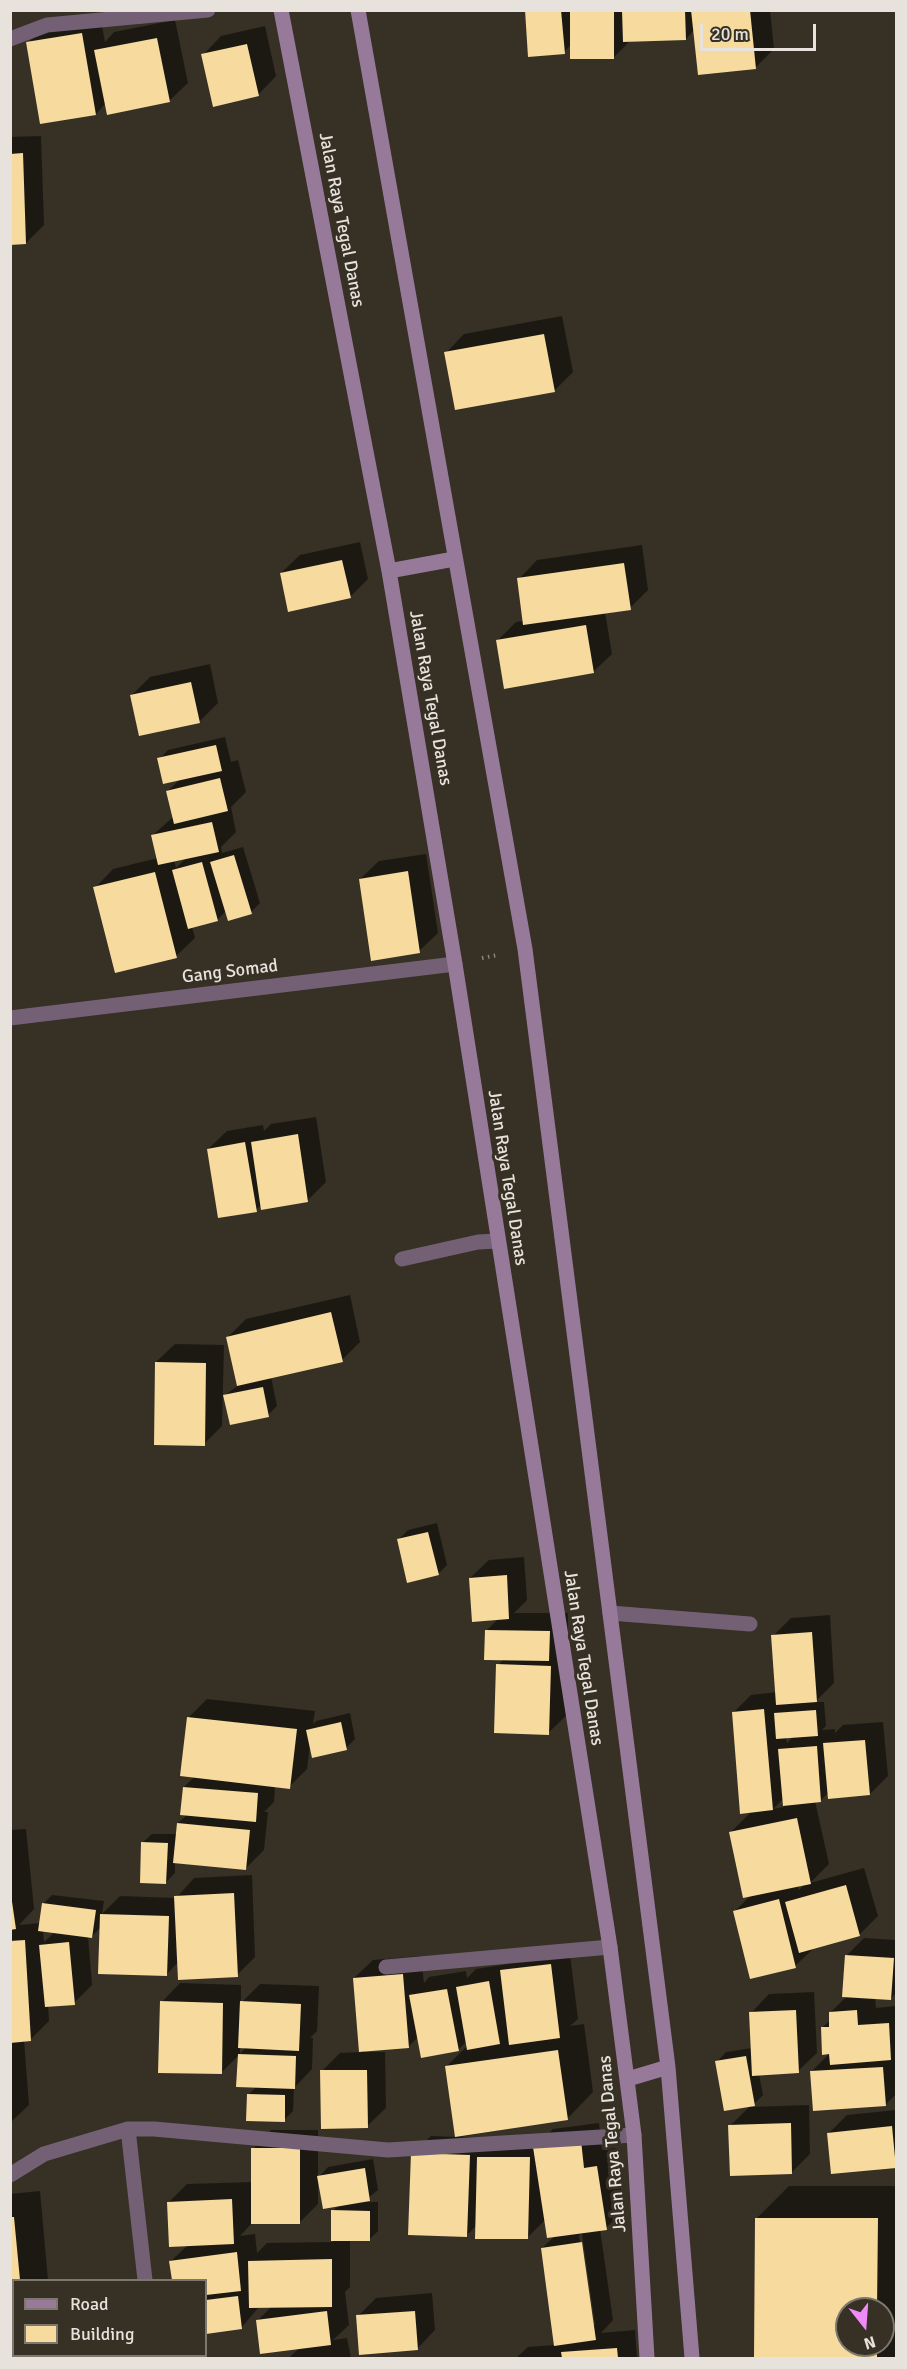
<!DOCTYPE html>
<style>
body{margin:0}
#map{position:relative;width:907px;height:2369px;overflow:hidden;background:#363025;font-family:Signika,sans-serif}
canvas{display:block}
.frame{position:absolute;inset:0;border:12px solid #e7e3dc;pointer-events:none}
.legend{position:absolute;left:12px;top:2279px;width:195px;height:78px;box-sizing:border-box;background:#363025;border:2px solid #7d786e;margin:0;padding:8px 10px;list-style:none;font-size:18px;color:#e7e3dc}
.legend li{display:flex;align-items:center;gap:12px;height:30px}
.legend b{width:30px;border:2px solid #7d786e}
.north{position:absolute;left:835px;top:2297px;width:60px;height:60px;box-sizing:border-box;background:#363025;border:2px solid #7d786e;border-radius:50%;rotate:163deg;font-size:16px;font-weight:700;line-height:24px;text-align:center;color:#e7e3dc}
.north::after{content:'';display:block;margin:auto;width:21px;height:27px;background:#ef8bf7;clip-path:polygon(50% 0,100% 100%,50% 72%,0 100%)}
.scale{position:absolute;left:700px;top:24px;width:116px;height:27px;box-sizing:border-box;border:3px solid #e7e3dc;border-top:0;padding-left:8px;font-size:18px;line-height:21px;white-space:nowrap;color:#e7e3dc;-webkit-text-stroke:4px #363025;paint-order:stroke}
</style>
<div id="map">
<canvas width="907" height="2369"></canvas>
<div class="frame"></div>
<ul class="legend">
<li><b style="height:8px;background:#977a99"></b>Road</li>
<li><b style="height:16px;background:#f6da9e"></b>Building</li>
</ul>
<div class="north">N</div>
<div class="scale">20 m</div>
</div>
<script>
const ctx = document.querySelector('canvas').getContext('2d');
ctx.lineJoin = 'round';
function fillPath(path, color) { ctx.fillStyle = color; ctx.fill(path, 'evenodd'); }
const shape = rows => new Path2D(rows.map(r => 'M' + r).join(''));
function stroke(path, color, width, dash) { ctx.strokeStyle = color; ctx.lineWidth = width; ctx.lineCap = dash ? 'butt' : 'round'; ctx.setLineDash(dash || []); ctx.stroke(path); }
function drawText(font, color, halo, rows, align = 'center') {
  ctx.font = font + ' Signika,sans-serif'; ctx.lineWidth = 6; ctx.setLineDash([]); ctx.textBaseline = 'middle'; ctx.strokeStyle = halo; ctx.fillStyle = color; for (const [text, x, y, turn = 0] of rows) {
    ctx.save(); ctx.translate(x, y); ctx.rotate((+turn || 0) * Math.PI / 180); ctx.textAlign = isNaN(turn) ? turn : align; if (halo) ctx.strokeText(text, 0, 0); ctx.fillText(text, 0, 0); ctx.restore();
  }
}
const shadow = shape([
 [526,10,770,10,774,49,756,67,695,29,686,39,631,40,613,58,571,45,564,52],
 [100,15,105,42,114,32,175,20,188,83,169,101,106,103,96,114,28,43,46,25],
 [265,26,276,76,258,95,203,55,221,36],
 [41,136,44,225,26,243,10,244,10,137],
 [562,316,573,372,555,390,446,353,464,334],
 [360,542,368,579,350,597,281,573,300,555],
 [642,545,648,590,630,608,605,612,612,654,593,672,497,641,516,622,524,621,519,579,537,560],
 [210,664,218,703,199,722,132,695,150,677],
 [225,737,231,762,238,760,246,792,231,807,236,832,221,847,222,853,243,847,260,903,251,912,226,911,217,920,192,927,195,938,176,956,95,888,113,869,158,858,153,835,174,816,168,791,181,778,159,759,168,750],
 [187,857,176,868,174,860],
 [426,854,438,933,419,951,360,879,379,861],
 [316,1117,326,1182,308,1200,262,1204,256,1210,208,1149,227,1131,263,1125,264,1131,271,1124],
 [350,1295,360,1342,342,1360,271,1377,277,1406,268,1415,225,1395,239,1385,227,1338,246,1319],
 [175,1344,224,1345,222,1426,204,1444,156,1362],
 [437,1523,447,1565,438,1574,398,1540,408,1530],
 [524,1557,527,1600,514,1613,568,1613,567,1715,548,1733,498,1665,504,1659,486,1631,498,1619,470,1578,489,1560],
 [830,1615,834,1683,815,1702,824,1702,826,1726,822,1730,835,1729,835,1733,843,1725,883,1722,888,1776,870,1794,829,1792,820,1801,815,1801,829,1864,810,1883,864,1868,878,1916,859,1935,814,1948,795,1966,735,1911,752,1894,731,1832,752,1811,733,1713,751,1695,777,1692,773,1636,791,1618],
 [786,1737,793,1737,787,1743],
 [784,1798,784,1807,773,1809],
 [806,1883,799,1890,798,1885],
 [207,1699,315,1711,313,1724,316,1721,350,1713,355,1739,346,1748,310,1745,307,1769,289,1787,275,1786,274,1802,264,1812,268,1812,264,1850,245,1869,175,1861,175,1873,166,1882,142,1843,152,1834,177,1834,178,1823,188,1814,184,1787,195,1776,189,1717],
 [26,1829,34,1909,19,1925,41,1923,43,1904,52,1895,104,1901,102,1914,120,1896,176,1898,194,1878,252,1875,255,1957,237,1975,178,1962,167,1974,101,1927,92,1936,88,1936,92,1985,74,2003,48,2005,49,2021,30,2040,24,2040,29,2105,10,2123,10,1830],
 [43,1930,55,1932,44,1942],
 [864,1938,896,1940,896,1993,891,1998,875,1997,876,2008,896,2006,896,2094,885,2105,811,2072,831,2052,822,2028,830,2020,830,2013,847,1996,846,1956],
 [569,1946,578,2019,570,2026,584,2024,593,2092,567,2119,459,2137,543,2139,553,2129,599,2123,602,2150,615,2148,624,2210,606,2228,600,2229,613,2320,601,2333,635,2330,637,2358,516,2358,528,2347,555,2345,542,2248,555,2236,546,2219,527,2238,477,2225,466,2236,412,2154,431,2136,457,2137,446,2067,468,2045,467,2041,458,2050,418,2037,409,2046,365,2050,365,2052,385,2052,386,2108,367,2126,322,2071,340,2053,360,2052,354,1978,373,1960,421,1956,424,1983,429,1977,466,1971,467,1978,476,1969,508,1964,520,1952],
 [582,2234,595,2325,592,2325,579,2235],
 [180,1983,241,1985,241,2003,260,1984,319,1986,317,2031,310,2038,313,2038,312,2069,294,2088,293,2111,284,2120,248,2095,257,2086,239,2055,221,2073,162,2002],
 [240,2047,246,2047,240,2054],
 [814,1992,817,2053,798,2071,759,2074,763,2095,751,2107,809,2105,810,2154,792,2172,730,2126,751,2105,717,2062,726,2052,752,2048,751,2013,769,1994],
 [896,2110,895,2166,828,2134,847,2115],
 [271,2130,318,2130,318,2178,328,2167,373,2159,378,2190,363,2202,378,2202,378,2231,369,2240,350,2240,350,2287,345,2292,349,2325,333,2340,347,2338,351,2358,289,2358,300,2347,257,2321,272,2306,259,2307,241,2328,206,2332,206,2280,173,2280,171,2261,188,2245,168,2203,187,2184,253,2182,253,2149],
 [318,2180,339,2205,333,2211,333,2242,267,2243,257,2253,255,2234,240,2236,252,2223,299,2223,318,2204],
 [789,2186,896,2186,896,2358,755,2358,757,2218],
 [847,2309,883,2309,883,2345,847,2345],
 [40,2191,48,2280,14,2280,14,2356,46,2356,43,2358,10,2358,10,2194],
 [432,2293,435,2330,417,2349,358,2316,376,2298]
]);
const building = shape([
 [525,10,561,10,565,54,528,57],
 [570,10,614,10,614,59,570,59],
 [622,10,685,10,686,40,623,42],
 [691,10,750,10,756,69,698,75],
 [82,33,96,115,40,124,26,42],
 [157,38,170,102,107,115,94,50],
 [247,44,259,96,213,107,201,54],
 [23,153,26,244,10,245,10,154],
 [544,334,555,392,455,410,444,352],
 [342,560,351,598,288,612,280,573],
 [624,563,631,610,523,625,517,578],
 [586,625,594,673,504,689,496,640],
 [191,682,200,723,139,736,130,695],
 [216,745,222,771,163,784,157,758],
 [220,778,228,811,174,824,166,791],
 [212,822,219,852,158,865,151,835],
 [234,855,252,914,228,921,210,862],
 [202,862,218,921,188,929,172,870],
 [408,871,420,953,371,961,359,879],
 [155,872,177,958,115,973,93,887],
 [298,1134,308,1202,261,1210,251,1142],
 [245,1142,257,1212,218,1218,207,1149],
 [331,1312,343,1362,237,1386,226,1337],
 [155,1362,206,1363,205,1446,154,1445],
 [263,1387,269,1417,230,1425,223,1395],
 [428,1532,439,1575,407,1583,397,1539],
 [507,1575,509,1619,472,1622,469,1578],
 [485,1630,550,1631,549,1661,484,1660],
 [812,1632,817,1702,776,1705,771,1635],
 [496,1664,551,1666,549,1735,494,1733],
 [764,1709,773,1810,740,1814,732,1712],
 [816,1710,818,1736,776,1739,774,1713],
 [187,1717,297,1729,290,1789,180,1776],
 [341,1722,347,1750,312,1758,306,1730],
 [865,1740,870,1795,828,1799,823,1743],
 [817,1746,821,1802,783,1806,778,1749],
 [183,1787,258,1793,256,1822,180,1815],
 [797,1818,811,1884,743,1898,729,1832],
 [177,1823,250,1830,246,1870,173,1863],
 [141,1842,168,1843,166,1884,140,1883],
 [846,1885,860,1936,799,1953,785,1902],
 [10,1888,16,1929,10,1930],
 [234,1893,238,1977,178,1980,174,1896],
 [779,1899,796,1968,750,1979,733,1911],
 [42,1903,96,1910,92,1938,38,1931],
 [100,1914,169,1916,167,1976,98,1974],
 [25,1940,31,2041,10,2043,10,1941],
 [69,1942,75,2005,45,2007,39,1945],
 [845,1955,894,1958,891,2000,842,1997],
 [551,1964,560,2038,509,2045,500,1970],
 [403,1974,409,2048,359,2052,353,1978],
 [489,1981,500,2044,467,2050,456,1987],
 [447,1989,459,2051,421,2058,409,1995],
 [160,2001,223,2003,222,2074,158,2073],
 [240,2001,301,2004,299,2051,238,2048],
 [796,2010,799,2073,752,2076,749,2012],
 [857,2010,858,2025,889,2023,891,2060,830,2065,829,2054,822,2055,821,2027,829,2027,829,2012],
 [558,2050,568,2120,455,2137,445,2066],
 [238,2054,296,2056,295,2089,236,2087],
 [746,2056,755,2106,724,2111,715,2061],
 [883,2067,886,2106,813,2111,810,2071],
 [320,2070,367,2070,368,2128,321,2129],
 [247,2094,285,2095,285,2122,246,2121],
 [791,2123,792,2174,730,2176,728,2125],
 [892,2126,896,2168,831,2174,827,2133],
 [581,2140,584,2168,597,2166,607,2230,547,2238,533,2147],
 [251,2148,300,2148,300,2224,251,2224],
 [411,2153,470,2155,467,2237,408,2235],
 [477,2157,530,2157,528,2239,475,2239],
 [365,2168,370,2201,323,2209,317,2176],
 [232,2199,234,2244,169,2247,167,2202],
 [331,2210,370,2211,370,2241,331,2241],
 [10,2217,14,2217,20,2280,14,2280,14,2356,27,2356,27,2358,10,2358],
 [755,2218,878,2218,877,2309,847,2309,847,2345,877,2345,877,2358,754,2358],
 [582,2242,596,2340,554,2346,541,2248],
 [237,2252,241,2291,206,2295,206,2280,172,2280,169,2261],
 [332,2259,332,2307,249,2308,248,2261],
 [238,2296,242,2329,206,2334,206,2300],
 [327,2311,331,2345,260,2354,256,2320],
 [415,2311,418,2350,359,2355,356,2315],
 [617,2348,618,2358,562,2358,561,2352]
]);
const path = shape([
 [482,958,498,955]
]);
const lane = shape([
 [610,1613,750,1624]
]);
const street = shape([
 [10,39,47,25,208,10],
 [10,1018,455,964],
 [402,1259,478,1242,497,1241],
 [386,1967,610,1947],
 [128,2129,145,2280],
 [10,2175,44,2154,128,2129,154,2129,388,2150,634,2135],
 [157,2356,158,2358]
]);
const secondary = shape([
 [281,10,389,571,455,964,610,1947,634,2135,647,2358],
 [358,10,525,949,668,2067,692,2358],
 [389,571,454,559],
 [628,2079,668,2067]
]);
const streetNames = [
 ["Jalan Raya Tegal Danas",341,220,79],
 ["Jalan Raya Tegal Danas",430,698,80],
 ["Gang Somad",230,972,-7],
 ["Jalan Raya Tegal Danas",507,1178,81],
 ["Jalan Raya Tegal Danas",583,1658,81],
 ["Jalan Raya Tegal Danas",613,2144,-95]
];
fillPath(shadow, '#0007');
fillPath(building, '#f6da9e');
stroke(path, '#8a857c', 4, [1.5, 4.5]);
stroke(lane, '#736074', 15);
stroke(street, '#736074', 15);
stroke(secondary, '#977a99', 15);
drawText('18px', '#e7e3dc', '#363025', streetNames);
</script>
